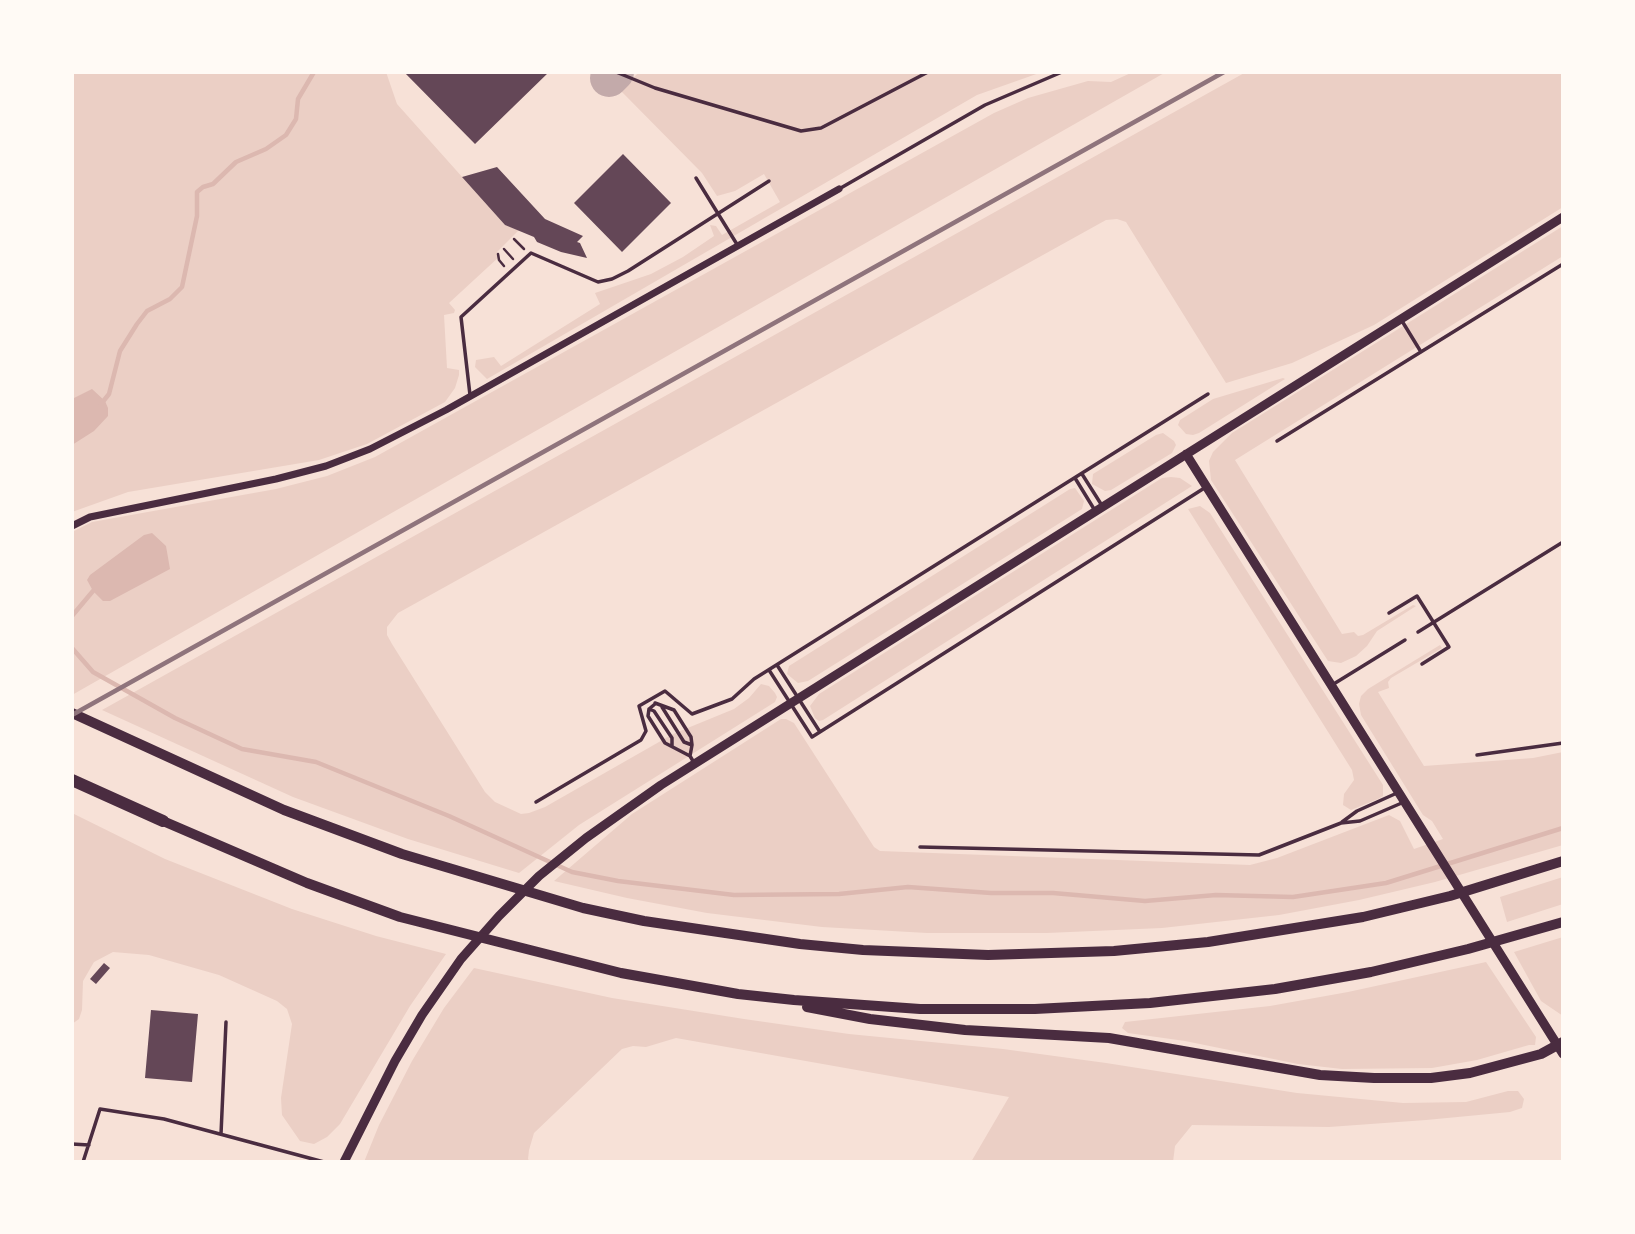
<!DOCTYPE html>
<style>
body{margin:0}
#map{position:relative;width:1635px;height:1234px;overflow:hidden;background:#f7e1d7;font-family:Helvetica,sans-serif}
canvas{display:block}
.frame{position:absolute;inset:0;border:74px solid #fffaf5;pointer-events:none}
</style>
<div id="map">
<canvas width="1635" height="1234"></canvas>
<div class="frame"></div>
</div>
<script>
const ctx = document.querySelector('canvas').getContext('2d');
ctx.lineJoin = 'round';
function fillPath(path, color) { ctx.fillStyle = color; ctx.fill(path, 'evenodd'); }
const shape = rows => new Path2D(rows.map(r => 'M' + r).join(''));
function stroke(path, color, width, dash) { ctx.strokeStyle = color; ctx.lineWidth = width; ctx.lineCap = dash ? 'butt' : 'round'; ctx.setLineDash(dash || []); ctx.stroke(path); }
const green = shape([
 [72,72,386,72,397,104,505,225,519,230,497,252,500,256,449,303,455,310,454,313,444,315,447,368,459,370,459,375,455,388,445,402,367,444,319,460,128,492,72,512],
 [639,72,1042,72,977,95,487,379,475,367,476,360,494,357,501,366,600,304,595,293,651,274,683,257,714,236,710,225,716,226,722,235,780,202,764,174,735,191,717,196,702,173,621,91],
 [1133,72,1166,72,72,695,72,532,92,522,276,489,327,476,375,457,994,113,1028,98,1088,81,1111,82],
 [1246,72,1563,72,1563,207,1374,325,1292,363,1226,383,1126,222,1117,219,1106,220,398,613,387,627,387,635,392,644,485,792,495,802,521,814,529,813,545,807,673,734,734,709,749,698,761,684,769,686,775,693,777,697,775,702,579,825,519,873,408,839,293,797,102,710],
 [1563,226,1563,256,1235,460,1342,634,1354,632,1358,636,1363,635,1413,605,1416,606,1377,631,1367,646,1356,656,1341,663,1328,661,1211,480,1209,461,1213,452,1232,433],
 [1283,378,1285,379,1199,433,1193,435,1186,434,1178,425,1180,420,1213,399],
 [1163,433,1174,441,1176,445,1172,453,1111,490,1105,491,1092,484,1093,474,1156,435],
 [1171,477,1180,478,1192,486,823,720,819,721,815,718,810,706,819,694,1162,478],
 [1075,488,1084,501,1082,509,808,681,798,683,787,674,789,666,1070,489],
 [1200,506,1210,513,1383,785,1383,796,1378,799,1351,810,1343,805,1344,794,1354,780,1352,770,1188,509],
 [1440,645,1442,648,1391,678,1388,682,1389,688,1378,692,1424,766,1533,758,1563,752,1563,845,1435,882,1359,900,1279,915,1162,928,1047,933,927,933,822,927,707,913,627,898,554,881,632,814,781,719,786,719,794,723,874,847,880,851,1250,865,1277,858,1389,815,1400,821,1414,849,1443,839,1432,821,1423,815,1361,715,1359,704,1361,696,1368,689],
 [72,813,165,859,292,909,376,936,446,954,410,1006,340,1124,327,1137,314,1144,300,1141,282,1115,281,1098,292,1024,287,1009,277,1001,219,975,149,955,113,952,94,962,83,981,82,1010,79,1019,72,1024],
 [1563,877,1563,904,1507,922,1500,897],
 [1563,937,1563,1016,1541,1001,1514,952],
 [1486,962,1536,1037,1535,1045,1529,1045,1477,1060,1432,1068,1342,1069,1298,1064,1185,1041,1128,1033,1122,1028,1125,1022,1270,1006,1348,992],
 [474,968,612,998,744,1019,849,1034,1003,1049,1106,1063,1297,1093,1403,1103,1466,1102,1508,1091,1518,1091,1524,1099,1522,1108,1510,1112,1426,1120,1329,1127,1192,1125,1175,1146,1173,1162,971,1162,1009,1097,676,1038,646,1047,633,1046,622,1049,534,1133,529,1150,528,1159,530,1162,364,1162,379,1125,412,1061,444,1008]
]);
const water = shape([
 [92,389,105,401,108,408,108,416,94,431,72,445,72,399],
 [152,533,166,546,170,569,110,601,103,601,93,591,87,580,90,575,144,535]
]);
const stream = shape([
 [101,404,109,394,120,351,137,324,147,311,170,299,182,287,197,216,197,192,203,187,213,184,236,162,266,149,286,135,296,119,298,99,314,72],
 [72,616,93,591],
 [72,648,93,672,175,718,242,749,316,762,449,816,572,872,618,881,734,895,839,894,908,887,991,893,1053,893,1145,901,1216,895,1293,897,1386,883,1563,828]
]);
const taxiway = shape([
 [609,78,615,72]
]);
const building = shape([
 [404,72,549,72,475,144],
 [623,154,671,203,622,252,574,203],
 [497,167,545,219,583,236,577,242,580,243,587,258,561,252,537,242,534,237,505,225,462,177],
 [104,963,110,968,96,984,90,979],
 [151,1010,198,1014,192,1082,145,1078]
]);
const path = shape([
 [514,239,524,249],
 [504,249,513,259],
 [498,254,499,260,504,266]
]);
const service = shape([
 [616,72,655,88,801,131,821,128,928,72],
 [696,178,738,246],
 [839,189,985,105,1062,72],
 [1402,321,1421,352],
 [470,395,461,317,531,253,598,282,612,279,628,271,769,181],
 [1277,441,1563,264],
 [1082,474,1101,504],
 [1075,478,1094,509],
 [1389,613,1417,596,1449,647,1422,664],
 [1418,632,1563,542],
 [777,665,820,732],
 [769,670,812,737,1206,487],
 [1332,685,1405,640],
 [655,703,674,710,691,737,692,745],
 [655,704,649,709,648,716,665,743,690,756,693,761],
 [662,707,684,742,692,745,690,756],
 [649,709,654,711,672,738,672,746],
 [1477,755,1563,743],
 [536,802,641,740,646,731,639,706,665,691,692,714,732,699,754,679,1208,394],
 [1342,822,1357,811,1397,793],
 [920,847,1259,855,1341,823,1360,821,1404,802],
 [221,1134,226,1022],
 [72,1144,89,1145],
 [83,1162,100,1109,164,1119,324,1162]
]);
const minor = shape([
 [72,526,90,517,276,479,326,466,370,449,446,410,839,189]
]);
const tertiary = shape([
 [1186,454,1563,1054],
 [344,1162,395,1061,422,1015,461,959,499,916,539,876,586,838,661,785,1563,217]
]);
const secondary = shape([
 [72,713,284,810,402,854,583,908,644,921,800,944,863,950,988,955,1114,951,1208,942,1363,917,1450,896,1563,861],
 [163,821,307,883,400,917,621,973,738,994,794,1000,920,1009,1035,1009,1150,1003,1275,989,1371,972,1468,949,1563,922],
 [807,1007,870,1019,965,1030,1109,1038,1320,1075,1374,1078,1431,1078,1470,1073,1541,1054,1563,1042]
]);
const trunk = shape([
 [72,780,163,821]
]);
const rail = shape([
 [72,715,1224,72]
]);
fillPath(green, '#ebcfc5');
fillPath(water, '#dcb8b0');
stroke(stream, '#dcb8b0', 4.5);
stroke(taxiway, '#c3aaaa', 38);
fillPath(building, '#644757');
stroke(path, '#4a2c40', 2.5);
stroke(service, '#4a2c40', 3.5);
stroke(minor, '#4a2c40', 7);
stroke(tertiary, '#4a2c40', 9);
stroke(secondary, '#4a2c40', 10);
stroke(trunk, '#4a2c40', 12);
stroke(rail, '#8f747c', 4.5);
</script>
